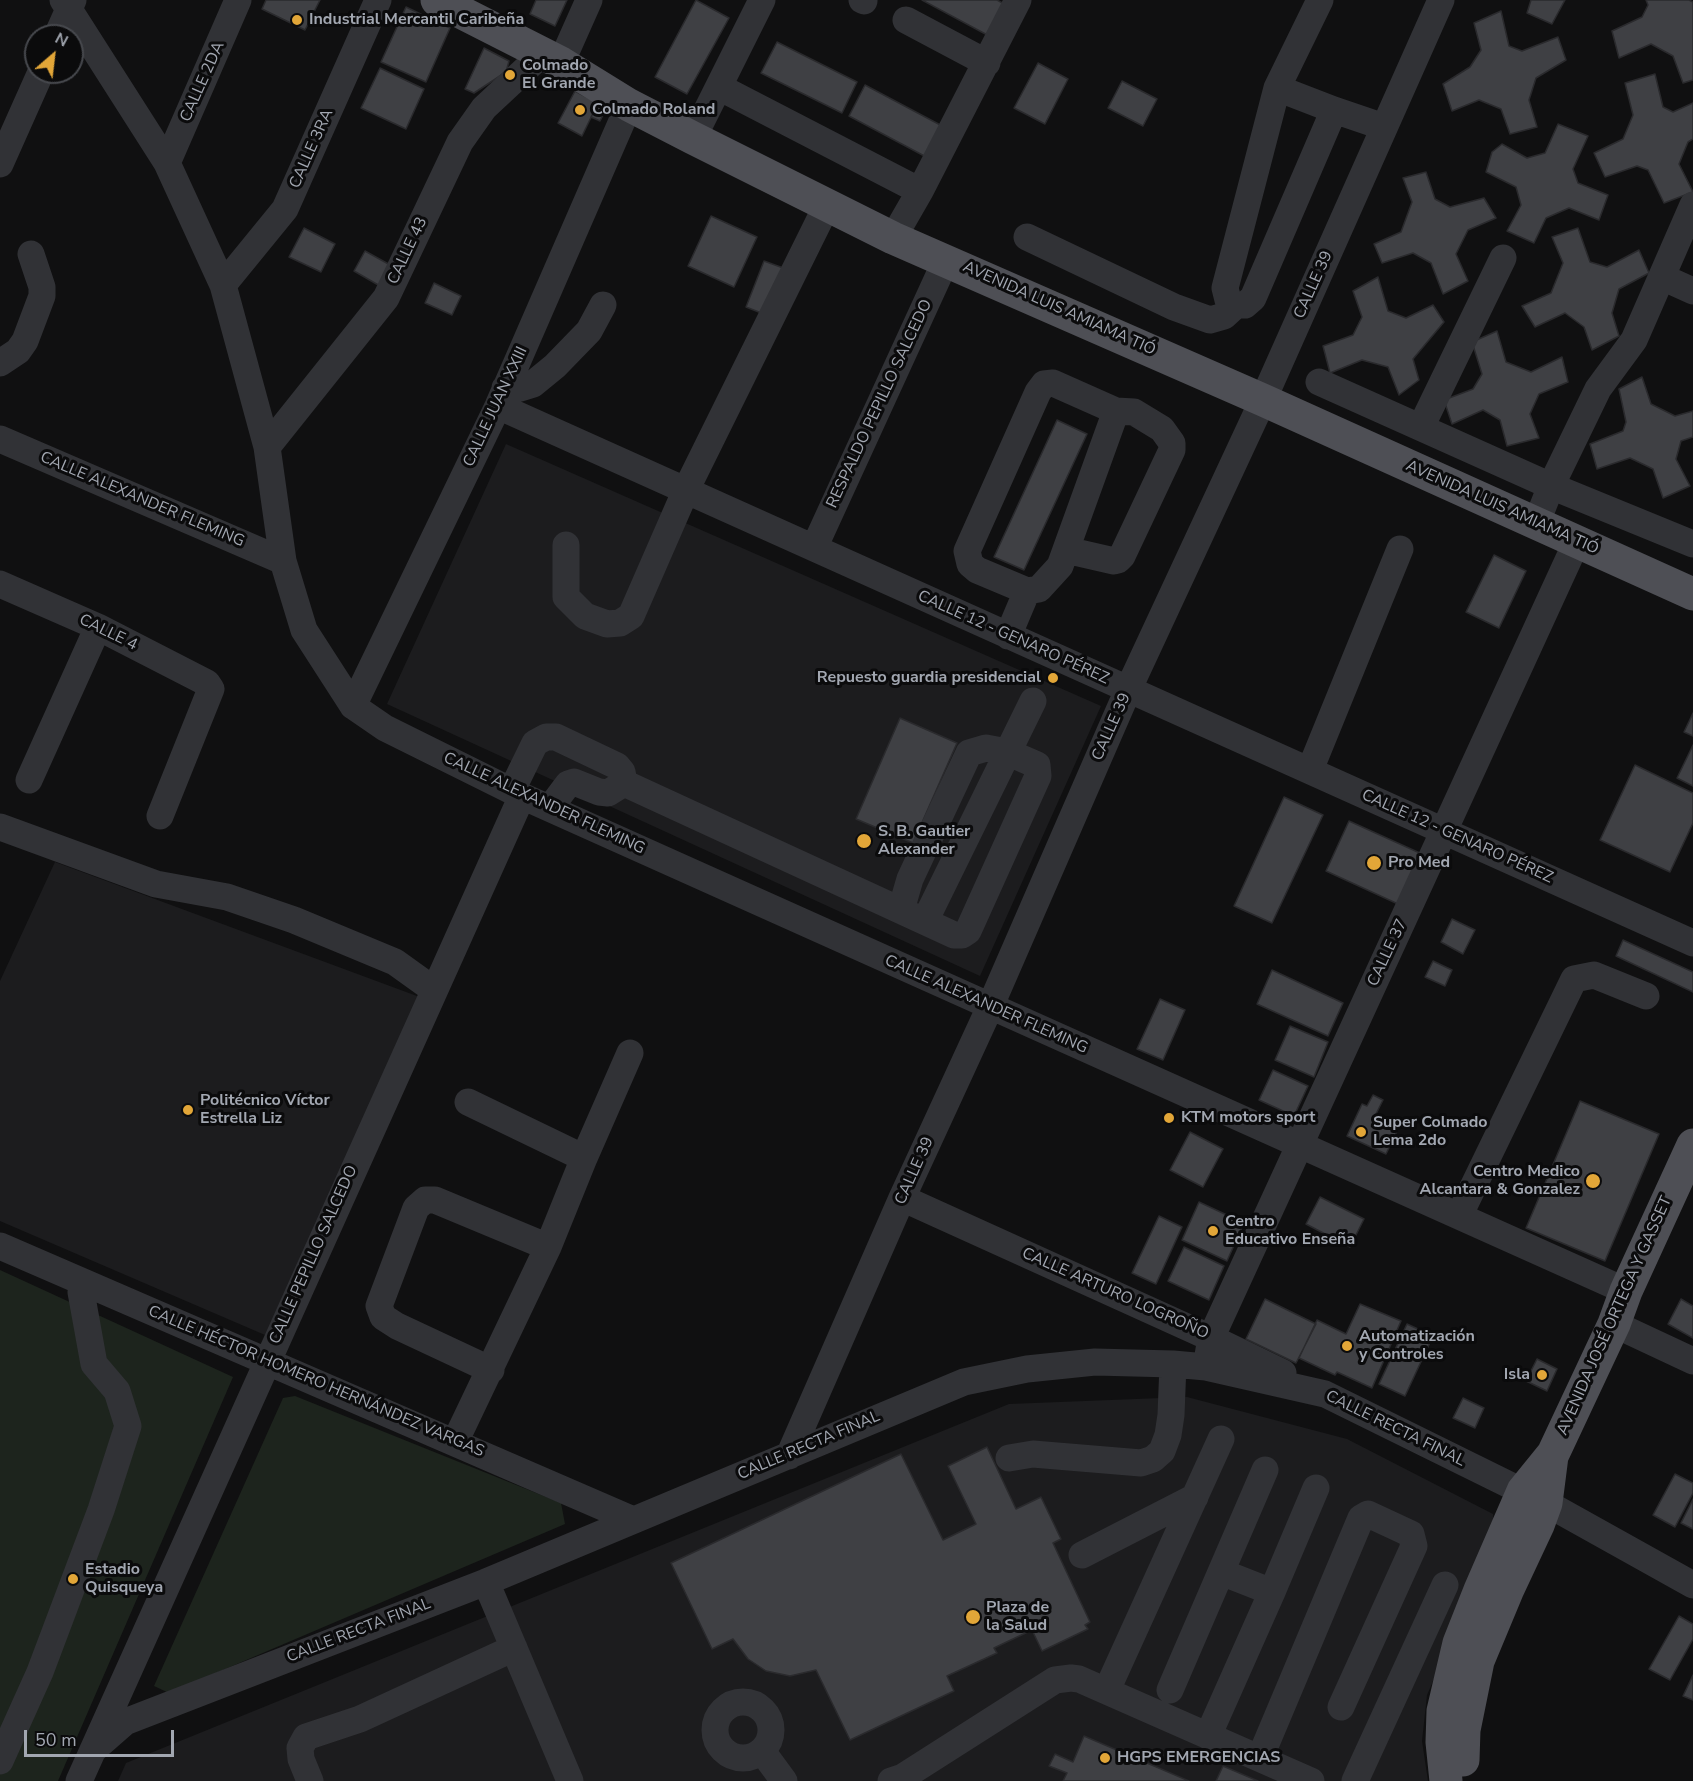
<!DOCTYPE html>
<meta charset="utf-8">
<style>
body{margin:0}
#map{position:relative;width:1693px;height:1781px;overflow:hidden;background:#101011;font-family:"Nunito Sans",sans-serif}
canvas{display:block}
.north{position:absolute;left:24px;top:24px;width:60px;height:60px;box-sizing:border-box;background:#0b0b0c;border:2px solid #47494e;border-radius:50%;rotate:28deg;font-size:16px;font-weight:700;line-height:24px;text-align:center;color:#a2a7b1}
.north::after{content:'';display:block;margin:auto;width:21px;height:27px;background:#e2a638;clip-path:polygon(50% 0,100% 100%,50% 72%,0 100%)}
.scale{position:absolute;left:24px;top:1730px;width:150px;height:27px;box-sizing:border-box;border:3px solid #a2a7b1;border-top:0;padding-left:8px;font-size:18px;line-height:21px;white-space:nowrap;color:#a2a7b1;-webkit-text-stroke:4px #0b0b0c;paint-order:stroke}
</style>
<div id="map">
<canvas width="1693" height="1781"></canvas>
<div class="north">N</div>
<div class="scale">50 m</div>
</div>
<script>
const ctx = document.querySelector('canvas').getContext('2d');
ctx.lineJoin = 'round';
function fillPath(path, color) { ctx.fillStyle = color; ctx.fill(path, 'evenodd'); }
const shape = rows => new Path2D(rows.map(r => 'M' + r).join(''));
function stroke(path, color, width, dash) { ctx.strokeStyle = color; ctx.lineWidth = width; ctx.lineCap = dash ? 'butt' : 'round'; ctx.setLineDash(dash || []); ctx.stroke(path); }
function drawText(font, color, halo, rows, align = 'center') {
  ctx.font = font + ' "Nunito Sans",sans-serif'; ctx.lineWidth = 6; ctx.setLineDash([]); ctx.textBaseline = 'middle'; ctx.strokeStyle = halo; ctx.fillStyle = color; for (const [text, x, y, turn = 0] of rows) {
    ctx.save(); ctx.translate(x, y); ctx.rotate((+turn || 0) * Math.PI / 180); ctx.textAlign = isNaN(turn) ? turn : align; if (halo) ctx.strokeText(text, 0, 0); ctx.fillText(text, 0, 0); ctx.restore();
  }
}
const built = shape([
 [506,444,1101,706,980,976,387,704],
 [55,862,425,999,272,1338,0,1221,0,981],
 [1187,1397,1347,1439,1493,1514,1495,1539,1427,1695,1422,1741,1428,1781,118,1781,126,1763,1009,1404]
]);
const green = shape([
 [0,1270,233,1377,58,1781,0,1781],
 [295,1396,561,1503,565,1524,169,1693,154,1686,283,1398]
]);
const building = shape([
 [266,0,320,0,305,30,262,9,266,0],
 [536,0,567,0,555,26,530,14,536,0],
 [696,0,729,18,687,94,655,77,696,0],
 [922,0,997,0,1008,6,991,37,922,0],
 [1531,0,1565,0,1552,24,1527,13,1531,0],
 [1646,0,1689,0,1693,2,1693,80,1683,83,1673,56,1651,44,1619,58,1612,31,1642,17,1648,5,1646,0],
 [406,7,450,28,426,82,381,62,406,7],
 [1501,11,1509,46,1522,51,1558,37,1566,60,1536,78,1529,100,1537,127,1510,134,1501,109,1479,100,1452,111,1443,84,1470,67,1481,50,1474,23,1501,11],
 [777,42,857,82,842,113,761,73,777,42],
 [484,48,509,61,506,72,474,93,465,89,484,48],
 [1038,63,1068,79,1045,124,1014,108,1038,63],
 [380,68,424,89,406,129,361,108,380,68],
 [1655,74,1663,107,1673,112,1693,103,1693,139,1688,142,1679,164,1693,192,1664,203,1648,170,1637,166,1605,177,1594,153,1623,139,1633,115,1625,83,1655,74],
 [1122,81,1157,99,1143,126,1108,108,1122,81],
 [865,85,946,128,930,159,849,116,865,85],
 [575,91,598,103,582,136,558,123,575,91],
 [598,103,607,107,600,121,591,117,598,103],
 [1558,124,1588,136,1573,169,1578,183,1608,195,1599,220,1569,208,1546,218,1534,243,1507,231,1521,205,1516,187,1486,172,1492,152,1502,144,1527,158,1545,153,1558,124],
 [1426,172,1435,199,1450,207,1484,198,1496,218,1468,230,1456,254,1468,281,1443,294,1431,263,1413,253,1382,263,1374,244,1401,232,1412,202,1403,178,1426,172],
 [711,216,757,237,734,287,688,266,711,216],
 [304,228,335,244,321,272,289,257,304,228],
 [1578,228,1590,262,1607,267,1639,250,1649,273,1619,289,1612,313,1619,336,1592,350,1584,327,1565,313,1535,327,1522,306,1551,293,1563,263,1552,237,1578,228],
 [365,251,392,266,380,286,354,271,365,251],
 [764,261,786,269,769,316,746,307,764,261],
 [1378,277,1388,311,1406,318,1433,305,1444,322,1413,359,1419,380,1399,395,1388,367,1362,360,1330,373,1323,346,1353,335,1362,317,1353,291,1378,277],
 [434,283,461,296,452,315,425,303,434,283],
 [1497,331,1506,362,1531,372,1562,357,1568,382,1539,394,1530,414,1539,438,1507,446,1500,420,1483,410,1452,424,1444,400,1473,389,1482,374,1472,342,1497,331],
 [1642,377,1651,404,1675,416,1693,411,1693,437,1681,441,1676,459,1690,486,1663,498,1653,469,1630,458,1597,469,1590,444,1623,431,1626,422,1619,389,1642,377],
 [1057,420,1087,434,1024,570,994,557,1057,420],
 [1494,555,1526,571,1499,628,1466,612,1494,555],
 [1693,713,1693,736,1684,732,1693,713],
 [900,718,957,743,913,843,856,819,900,718],
 [1693,745,1693,786,1677,778,1693,745],
 [1635,765,1693,793,1693,823,1670,872,1600,840,1635,765],
 [1284,797,1323,815,1272,923,1234,906,1284,797],
 [1349,821,1422,854,1398,904,1326,871,1349,821],
 [1452,919,1475,930,1463,954,1441,942,1452,919],
 [1623,940,1693,972,1693,992,1616,956,1623,940],
 [1433,961,1452,970,1445,986,1425,977,1433,961],
 [1272,970,1343,1003,1328,1036,1257,1004,1272,970],
 [1160,999,1185,1010,1163,1060,1137,1049,1160,999],
 [1290,1026,1328,1042,1314,1077,1275,1060,1290,1026],
 [1273,1070,1308,1086,1294,1116,1259,1100,1273,1070],
 [1373,1095,1383,1100,1376,1114,1400,1125,1386,1154,1347,1136,1362,1104,1367,1106,1373,1095],
 [1580,1101,1659,1134,1605,1261,1526,1228,1580,1101],
 [1190,1132,1223,1149,1203,1187,1170,1170,1190,1132],
 [1320,1197,1364,1219,1350,1247,1306,1224,1320,1197],
 [1199,1202,1244,1223,1227,1261,1182,1240,1199,1202],
 [1159,1216,1182,1227,1156,1284,1132,1273,1159,1216],
 [1184,1247,1224,1266,1209,1300,1168,1281,1184,1247],
 [1265,1299,1316,1324,1296,1363,1246,1339,1265,1299],
 [1681,1299,1693,1306,1693,1338,1668,1324,1681,1299],
 [1360,1304,1401,1321,1372,1388,1337,1372,1335,1375,1299,1358,1317,1320,1346,1334,1360,1304],
 [1407,1324,1433,1336,1405,1396,1379,1384,1407,1324],
 [1537,1359,1557,1369,1547,1391,1526,1381,1537,1359],
 [1463,1398,1484,1408,1475,1428,1453,1418,1463,1398],
 [987,1447,1016,1509,1041,1497,1061,1539,1053,1543,1090,1622,1085,1625,1088,1629,1042,1651,1032,1630,994,1648,997,1653,947,1676,954,1691,850,1740,816,1670,790,1676,766,1671,748,1659,733,1639,712,1649,671,1563,901,1454,943,1540,976,1524,948,1466,987,1447],
 [1675,1474,1693,1483,1693,1493,1675,1527,1653,1515,1675,1474],
 [1693,1499,1693,1529,1681,1523,1693,1499],
 [1679,1616,1693,1624,1693,1639,1670,1680,1649,1669,1679,1616],
 [1693,1675,1693,1700,1683,1696,1693,1675],
 [1084,1736,1189,1781,1063,1781,1067,1773,1049,1766,1055,1754,1073,1762,1084,1736],
 [1223,1766,1258,1781,1216,1781,1223,1766]
]);
const minor = shape([
 [63,0,167,163,223,285,267,447,283,561,304,630,353,706,385,728,522,796,1626,1291],
 [862,0,864,1],
 [1320,0,1277,88,1225,288,1228,300,1236,305,1245,305,1253,298,1334,110],
 [906,20,987,63],
 [57,36,73,0],
 [561,63,589,0],
 [719,87,920,191],
 [1277,88,1334,110,1384,127],
 [693,138,762,0],
 [167,163,238,0],
 [0,164,41,72],
 [1027,237,1174,307,1210,320,1224,316,1236,305],
 [893,238,920,191,1018,0],
 [1662,277,1693,291],
 [223,285,285,209,378,0],
 [0,363,18,351,25,341,42,296,42,287,31,254],
 [1319,382,1551,486,1693,544],
 [505,388,520,388,533,384,555,366,589,331,603,305],
 [498,406,1693,943],
 [1421,427,1503,258],
 [0,439,283,561],
 [267,447,386,298,460,142,484,108,543,53],
 [1536,524,1551,486,1598,389,1634,340,1693,205],
 [566,545,566,597,585,616,607,624,620,623,631,616,686,490,827,205],
 [814,548,946,260],
 [1066,550,1114,561,1118,560,1122,556,1172,450,1172,443,1162,429,1134,412,1116,411],
 [0,584,98,627,207,683,211,689,160,816],
 [1008,636,1027,591,1039,589,1060,566,1116,411,1053,383,1044,384,1038,392,967,551,970,564,977,570,1027,591],
 [353,706,498,406,629,105],
 [1310,770,1400,549],
 [29,780,98,627],
 [512,790,535,743,546,737,556,737,617,766,622,772,624,783,954,935,962,935,968,931,1038,776,1037,765,1007,752,986,748,969,753,910,879,901,910],
 [550,808,568,784,574,782,599,792,608,793,624,783],
 [0,827,156,884,227,897,294,920,395,962,434,990],
 [925,921,1033,701],
 [468,1102,584,1158],
 [902,1198,1211,1338,1283,1373],
 [1459,1216,1574,979,1594,975,1646,996],
 [0,1246,633,1520],
 [1614,1324,1693,1361],
 [1206,1367,1211,1338,1577,541],
 [491,1370,397,1326,383,1317,379,1306,416,1208,425,1200,435,1200,548,1247],
 [455,1442,548,1247,584,1158,630,1053],
 [789,1456,902,1198,990,1007,1128,690,1263,400,1441,0],
 [1009,1458,1033,1454,1141,1463,1153,1459,1162,1451,1168,1435,1171,1415,1173,1364],
 [1082,1555,1195,1497],
 [486,1582,570,1781],
 [1272,1592,1316,1488],
 [1107,1690,1221,1439],
 [1170,1690,1265,1470],
 '715 1730a28 28 0 1 1 56 0a28 28 0 1 1-56 0Z',
 [1208,1736,1272,1592,1221,1572],
 [93,1750,125,1722,486,1582,964,1382,1027,1369,1095,1362,1173,1364,1206,1367,1325,1394,1546,1503,1693,1585],
 [762,1751,784,1781],
 [1260,1758,1361,1518,1368,1514,1411,1534,1414,1546,1341,1707],
 [0,1761,40,1672,101,1510,128,1426,117,1391,94,1364,81,1292,83,1282],
 [79,1781,522,796],
 [310,1781,301,1759,300,1748,306,1737,360,1719,514,1648],
 [891,1781,903,1777,1055,1680,1071,1678,1079,1679,1311,1781],
 [1355,1781,1445,1585]
]);
const major = shape([
 [437,0,561,63,629,105,693,138,893,238,1263,400,1693,594],
 [1463,1760,1464,1730,1478,1661,1508,1589,1538,1525,1546,1503,1552,1456],
 [1446,1781,1442,1742,1443,1711,1459,1643,1480,1590,1523,1491,1553,1454,1614,1324,1626,1291,1693,1145]
]);
const markers = [
 [297,20,6,"#e2a638"],
 [510,75,6,"#e2a638"],
 [580,110,6,"#e2a638"],
 [1053,678,6,"#e2a638"],
 [864,841,8,"#e2a638"],
 [1374,863,8,"#e2a638"],
 [188,1110,6,"#e2a638"],
 [1169,1118,6,"#e2a638"],
 [1361,1132,6,"#e2a638"],
 [1593,1181,8,"#e2a638"],
 [1213,1231,6,"#e2a638"],
 [1347,1346,6,"#e2a638"],
 [1542,1375,6,"#e2a638"],
 [73,1579,6,"#e2a638"],
 [973,1617,8,"#e2a638"],
 [1105,1758,6,"#e2a638"]
];
const poiNames = [
 ["Industrial Mercantil Caribeña",309,20],
 ["Colmado",522,66],
 ["El Grande",522,84],
 ["Colmado Roland",592,110],
 ["Repuesto guardia presidencial",1041,678,"right"],
 ["S. B. Gautier",878,832],
 ["Alexander",878,850],
 ["Pro Med",1388,863],
 ["Politécnico Víctor",200,1101],
 ["Estrella Liz",200,1119],
 ["KTM motors sport",1181,1118],
 ["Super Colmado",1373,1123],
 ["Lema 2do",1373,1141],
 ["Centro Medico",1580,1172,"right"],
 ["Alcantara & Gonzalez",1580,1190,"right"],
 ["Centro",1225,1222],
 ["Educativo Enseña",1225,1240],
 ["Automatización",1359,1337],
 ["y Controles",1359,1355],
 ["Isla",1530,1375,"right"],
 ["Estadio",85,1570],
 ["Quisqueya",85,1588],
 ["Plaza de",986,1608],
 ["la Salud",986,1626],
 ["HGPS EMERGENCIAS",1117,1758]
];
const streetNames = [
 ["CALLE 2DA",203,82,-66],
 ["CALLE 3RA",312,149,-66],
 ["CALLE 43",408,251,-65],
 ["CALLE 39",1314,285,-66],
 ["AVENIDA LUIS AMIAMA TIÓ",1059,309,24],
 ["RESPALDO PEPILLO SALCEDO",880,404,-65],
 ["CALLE JUAN XXIII",496,407,-65],
 ["CALLE ALEXANDER FLEMING",142,500,23],
 ["AVENIDA LUIS AMIAMA TIÓ",1502,508,24],
 ["CALLE 4",108,633,26],
 ["CALLE 12 - GENARO PÉREZ",1013,638,24],
 ["CALLE 39",1112,727,-66],
 ["CALLE ALEXANDER FLEMING",544,804,25],
 ["CALLE 12 - GENARO PÉREZ",1457,837,24],
 ["CALLE 37",1388,953,-65],
 ["CALLE ALEXANDER FLEMING",986,1005,24],
 ["CALLE 39",915,1171,-66],
 ["CALLE PEPILLO SALCEDO",314,1255,-66],
 ["CALLE ARTURO LOGROÑO",1115,1294,24],
 ["AVENIDA JOSÉ ORTEGA Y GASSET",1615,1316,-66],
 ["CALLE HÉCTOR HOMERO HERNÁNDEZ VARGAS",316,1382,23],
 ["CALLE RECTA FINAL",1395,1429,26],
 ["CALLE RECTA FINAL",809,1446,-23],
 ["CALLE RECTA FINAL",359,1631,-21]
];
fillPath(built, '#1c1c1e');
fillPath(green, '#1d241d');
fillPath(building, '#3f4044');
stroke(building, '#2a2a2d', 1.5);
stroke(minor, '#313236', 27);
stroke(major, '#4e4f55', 33);
for (const [x, y, r, color] of markers) { const dot = new Path2D(); dot.arc(x, y, r, 0, 2 * Math.PI); ctx.fillStyle = color; ctx.fill(dot); stroke(dot, '#0b0b0c', 2); }
drawText('bold 16px', '#a2a7b1', '#0b0b0c', poiNames, 'left');
drawText('16px', '#a2a7b1', '#0b0b0c', streetNames);
</script>
